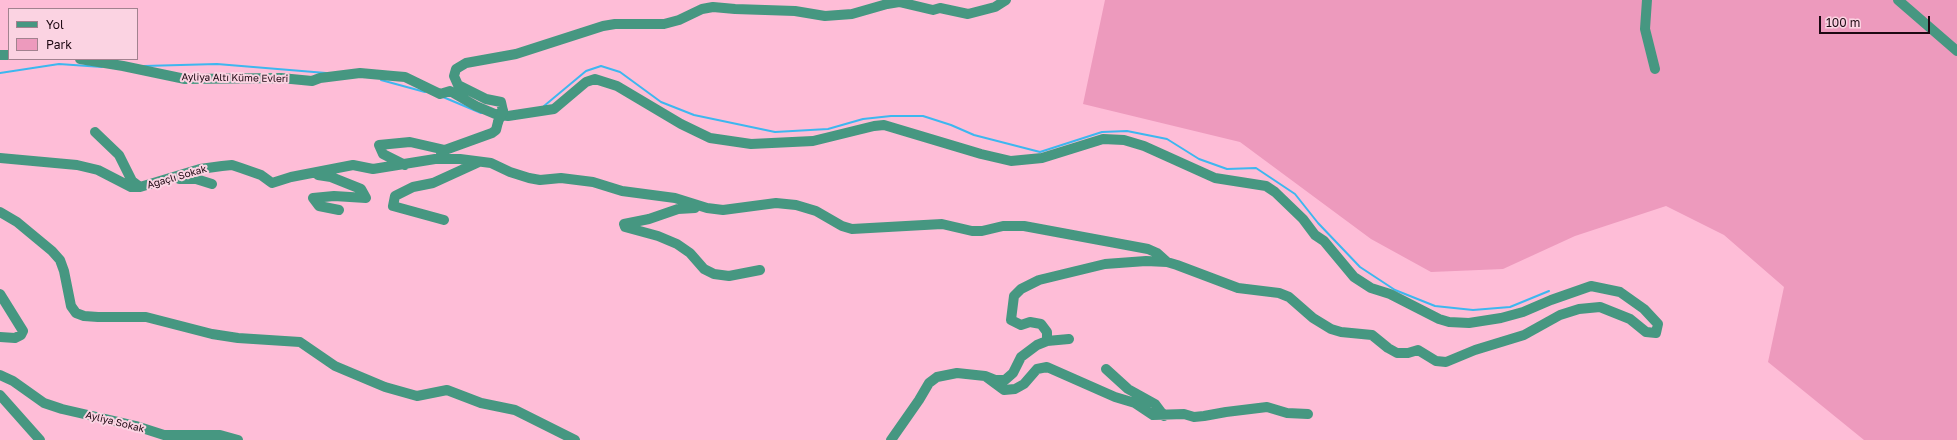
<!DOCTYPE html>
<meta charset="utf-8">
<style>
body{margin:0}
#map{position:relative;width:1957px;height:440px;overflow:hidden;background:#febdd7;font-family:"Golos Text",sans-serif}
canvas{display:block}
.legend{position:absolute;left:8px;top:8px;width:130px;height:52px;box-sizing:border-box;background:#fbd3e2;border:1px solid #a2828f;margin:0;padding:5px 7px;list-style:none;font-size:12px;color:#1d0812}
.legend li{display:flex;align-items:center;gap:8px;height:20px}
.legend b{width:20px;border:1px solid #a2828f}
.scale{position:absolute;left:1819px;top:16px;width:111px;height:18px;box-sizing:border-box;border:2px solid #1d0812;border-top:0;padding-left:5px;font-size:12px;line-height:14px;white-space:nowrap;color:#1d0812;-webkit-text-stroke:3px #fbd3e2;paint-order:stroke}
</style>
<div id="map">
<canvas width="1957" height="440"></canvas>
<ul class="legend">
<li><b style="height:5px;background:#469781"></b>Yol</li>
<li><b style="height:11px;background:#ed9abd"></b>Park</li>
</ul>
<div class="scale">100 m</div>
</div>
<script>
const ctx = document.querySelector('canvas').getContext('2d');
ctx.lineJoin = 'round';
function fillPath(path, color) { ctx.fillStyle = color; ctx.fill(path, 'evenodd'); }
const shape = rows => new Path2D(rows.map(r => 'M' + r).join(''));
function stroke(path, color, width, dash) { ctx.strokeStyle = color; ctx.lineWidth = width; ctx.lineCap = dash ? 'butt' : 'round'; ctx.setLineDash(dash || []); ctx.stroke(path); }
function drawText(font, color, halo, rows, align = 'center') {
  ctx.font = font + ' "Golos Text",sans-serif'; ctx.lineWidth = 4; ctx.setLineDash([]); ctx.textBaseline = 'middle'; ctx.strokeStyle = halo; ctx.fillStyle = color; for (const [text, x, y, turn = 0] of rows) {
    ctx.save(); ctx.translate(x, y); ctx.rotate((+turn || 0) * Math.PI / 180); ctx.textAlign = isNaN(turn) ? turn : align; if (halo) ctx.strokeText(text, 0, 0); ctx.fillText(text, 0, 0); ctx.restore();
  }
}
const green = shape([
 [1105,0,1957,0,1957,440,1864,440,1768,362,1784,287,1724,235,1666,206,1575,236,1503,269,1431,272,1371,239,1240,142,1083,104]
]);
const stream = shape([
 [144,66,217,64,326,73],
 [0,73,59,64,102,67],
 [381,80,425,92],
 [443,97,481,113],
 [544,106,586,71,601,66,620,72,661,102,694,115,775,132,828,129,863,119,891,116,923,116,951,125,974,135,1040,152,1102,132,1127,131,1167,139,1199,159,1227,169,1256,168,1295,194,1318,223,1360,267,1395,290,1435,306,1473,310,1510,307,1549,291]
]);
const minor = shape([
 [1647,0,1645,29,1655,69],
 [1898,0,1957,51],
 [0,55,9,55],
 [80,59,123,66,185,79,281,78,312,81,320,78,360,73,393,76,405,77,440,94,450,91,476,106,495,114,508,116,554,109,586,82,595,79,617,86,681,124,710,138,751,144,813,141,874,126,884,125,981,154,1011,161,1042,158,1103,139,1124,140,1144,146,1215,178,1266,186,1275,192,1303,219,1315,235,1324,241,1354,277,1371,288,1390,294,1439,319,1449,322,1469,323,1501,318,1523,312,1551,300,1591,286,1620,292,1644,309,1658,324,1656,333,1646,332,1630,319,1600,307,1579,309,1560,315,1524,335,1475,350,1446,362,1436,361,1418,350,1408,353,1397,353,1388,348,1372,335,1341,332,1331,329,1313,318,1289,297,1279,293,1238,288,1177,265,1167,262,1146,261,1105,264,1039,280,1021,289,1014,296,1011,320,1021,325,1030,322,1041,324,1047,332,1047,341],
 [503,111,501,102,486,99,458,85,454,76,456,69,466,63,516,54,603,26,615,24,664,24,679,20,702,9,713,7,735,9,795,11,825,16,852,14,887,4,899,2,933,10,940,8,968,14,995,7,1006,0],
 [95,132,119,155,132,181,140,187],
 [441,154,445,150,492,133,496,130,498,122],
 [0,158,77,165,98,170,131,187,140,187,200,169,222,166,232,165,241,168,261,175,272,183,291,177,353,165,373,169,435,159,460,159,491,163,510,172,529,178,540,180,561,178,593,182,622,191,675,198,707,208,723,210,776,203,796,205,816,211,842,226,852,229,942,224,972,231,982,231,1003,226,1024,226,1148,249,1157,253,1167,262],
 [405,165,383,154,379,145,410,142,445,150],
 [318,175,331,177,361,189,366,198,334,196,313,198,319,206,339,210],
 [179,179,196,179,212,184],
 [695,208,678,209,649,219,624,224,625,227,658,236,677,244,690,253,704,269,714,274,729,276,760,270],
 [0,212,17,222,52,251,60,260,64,271,71,306,76,313,84,316,98,317,146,317,212,334,238,338,300,342,335,366,385,387,417,396,447,390,481,403,515,410,575,440],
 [444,220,393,206,395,196,413,187,433,183,479,162],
 [0,294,23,331,21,335,15,338,0,337],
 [1106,369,1128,389,1155,404,1164,416],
 [0,375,13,381,44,403,62,409,136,426,164,435,220,435,238,440],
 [985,376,1004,390,1015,389,1024,384,1037,369,1047,367,1115,397,1135,403,1153,415,1184,414,1194,417,1204,416,1226,412,1267,407,1287,413,1308,414],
 [0,395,40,440],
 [891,440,919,400,929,383,937,377,957,373,985,376,995,380,1005,380,1013,373,1021,357,1037,345,1047,341,1069,339]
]);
const minorBridge = shape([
 [498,122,503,111]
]);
const streetNames = [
 ["Ayliya Altı Küme Evleri",235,78,1],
 ["Ağaçlı Sokak",177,177,-16],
 ["Ayliya Sokak",115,422,14]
];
fillPath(green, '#ed9abd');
stroke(stream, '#3db7ef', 2);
stroke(minor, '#469781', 10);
stroke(minorBridge, '#469781', 10);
drawText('10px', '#1d0812', '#fbd3e2', streetNames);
</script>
